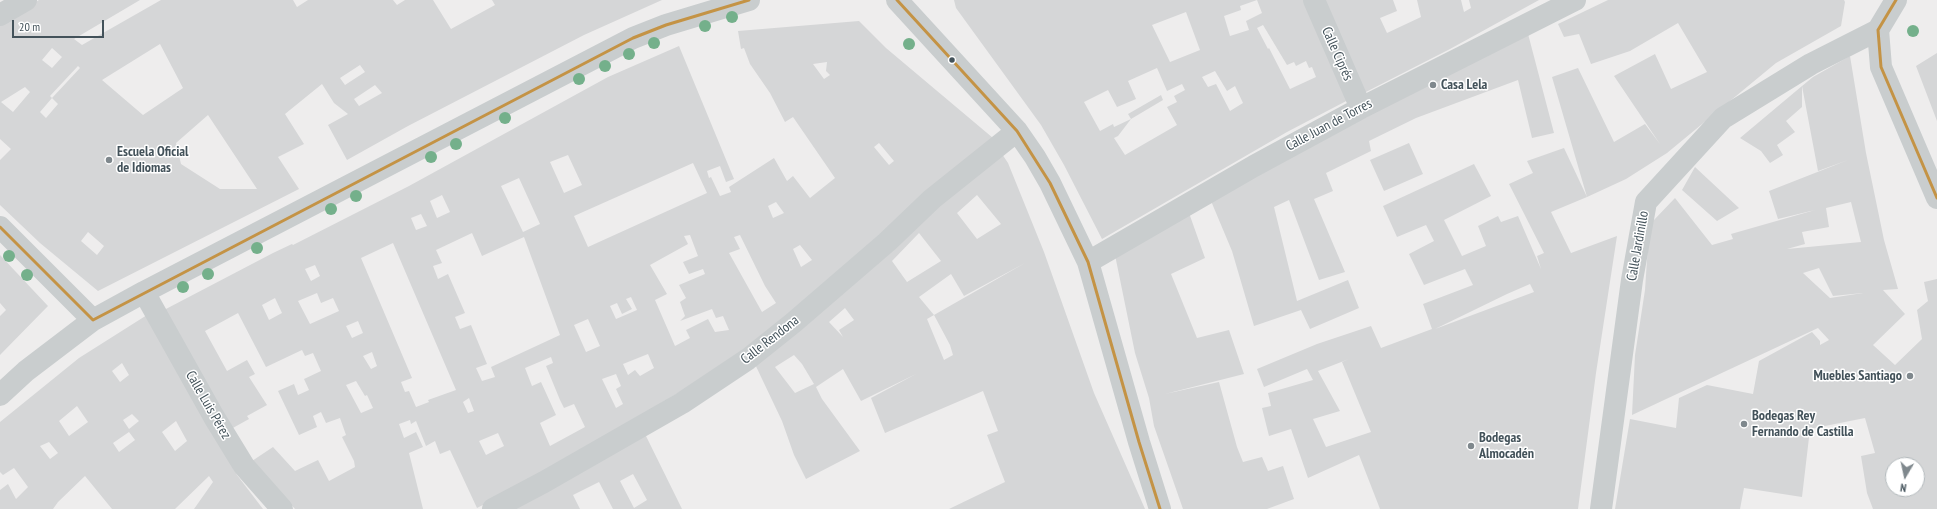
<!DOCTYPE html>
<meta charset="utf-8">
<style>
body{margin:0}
#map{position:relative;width:1937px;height:509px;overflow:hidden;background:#eeeded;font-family:"PT Sans Narrow",sans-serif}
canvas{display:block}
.north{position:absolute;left:1885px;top:457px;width:40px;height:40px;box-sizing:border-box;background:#fff;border:1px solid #b4babd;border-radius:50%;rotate:189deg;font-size:11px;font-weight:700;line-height:16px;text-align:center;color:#43525a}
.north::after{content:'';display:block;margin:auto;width:14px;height:18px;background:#7f888d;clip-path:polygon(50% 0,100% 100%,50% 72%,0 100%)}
.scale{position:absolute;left:12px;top:20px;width:92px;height:18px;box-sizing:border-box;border:2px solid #43525a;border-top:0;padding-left:5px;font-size:12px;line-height:14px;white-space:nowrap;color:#43525a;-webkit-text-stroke:3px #fff;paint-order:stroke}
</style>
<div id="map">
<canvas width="1937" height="509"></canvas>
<div class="north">N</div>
<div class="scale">20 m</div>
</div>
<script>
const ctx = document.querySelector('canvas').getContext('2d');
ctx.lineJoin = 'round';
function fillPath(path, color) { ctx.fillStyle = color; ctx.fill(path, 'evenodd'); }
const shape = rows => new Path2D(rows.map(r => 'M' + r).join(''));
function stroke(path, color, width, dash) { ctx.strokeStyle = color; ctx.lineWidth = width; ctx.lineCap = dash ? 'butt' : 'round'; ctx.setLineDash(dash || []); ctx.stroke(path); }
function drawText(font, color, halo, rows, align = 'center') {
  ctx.font = font + ' "PT Sans Narrow",sans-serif'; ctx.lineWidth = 3; ctx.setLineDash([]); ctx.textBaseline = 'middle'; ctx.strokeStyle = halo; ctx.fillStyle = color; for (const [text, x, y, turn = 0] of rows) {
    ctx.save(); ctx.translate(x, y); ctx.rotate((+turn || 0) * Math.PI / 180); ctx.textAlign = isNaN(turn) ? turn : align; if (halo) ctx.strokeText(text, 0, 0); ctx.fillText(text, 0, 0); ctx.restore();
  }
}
const building = shape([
 [39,0,140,0,74,39,82,45,161,0,293,0,297,7,308,0,393,0,397,5,405,0,433,0,451,29,495,5,492,0,662,0,584,35,408,126,347,160,328,125,348,114,334,103,322,84,285,114,304,144,278,157,299,189,98,291,40,243,0,205,0,160,11,149,0,139,0,24],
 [160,44,183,88,143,115,102,80],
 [52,48,62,57,52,68,42,60],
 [360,65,365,72,345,85,340,78],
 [78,66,80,68,52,98,58,104,46,118,40,112,52,98,50,96],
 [375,85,382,93,359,106,354,99],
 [25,87,30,92,13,112,1,102],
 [208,115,257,189,220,189,181,164,176,143],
 [88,232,104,246,97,255,81,241],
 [954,0,1257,0,1240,6,1241,10,1224,16,1230,36,1249,30,1246,21,1262,13,1257,0,1309,0,1352,98,1287,132,1102,239,1064,165,1041,125,956,8],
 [1186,12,1200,50,1170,62,1152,25],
 [1263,25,1287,65,1294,62,1296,66,1306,61,1309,68,1312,67,1316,77,1290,89,1269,48,1268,49,1257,28],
 [1157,68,1167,91,1182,84,1185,90,1174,96,1177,102,1167,107,1177,125,1125,155,1114,138,1118,136,1131,119,1114,127,1113,124,1100,131,1084,102,1108,90,1117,107,1136,99,1128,81],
 [1215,71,1227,91,1235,86,1243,103,1230,111,1216,84,1208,87,1202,77],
 [1318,0,1393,0,1397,11,1380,18,1387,33,1421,17,1417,0,1461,0,1464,12,1471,8,1469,0,1539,0,1450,49,1360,95],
 [1608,0,1844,0,1845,2,1841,26,1776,63,1667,153,1626,179,1587,197,1551,212,1571,253,1617,236,1596,373,1578,509,1380,509,1359,455,1308,478,1291,429,1269,436,1262,408,1271,406,1268,393,1313,380,1307,369,1264,387,1257,369,1317,344,1371,326,1381,348,1432,329,1423,304,1473,285,1465,269,1424,285,1409,254,1434,241,1426,225,1397,237,1383,206,1474,164,1491,196,1444,220,1462,256,1486,246,1478,226,1498,216,1501,222,1518,216,1541,269,1537,256,1544,253,1509,184,1533,173,1527,161,1564,148,1587,197,1552,77,1578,68,1614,142,1645,124,1660,144,1614,76,1655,54,1671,89,1707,72,1678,23,1630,51,1591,64,1579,34,1564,37,1558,24],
 [1530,284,1534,292,1435,329,1507,294],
 [1349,359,1342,362,1371,432,1326,447,1313,419,1340,411,1318,371],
 [859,21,886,48,993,138,743,354,539,476,477,508,450,450,440,454,435,441,426,446,416,421,411,424,410,420,399,424,404,438,416,432,423,447,409,453,423,509,295,509,252,461,273,447,295,471,318,460,329,481,355,467,354,461,342,437,346,435,340,418,326,423,321,412,313,416,317,427,299,435,278,391,294,384,298,395,309,390,304,379,321,371,313,353,305,356,302,350,266,367,238,313,205,331,227,371,247,360,255,374,249,377,267,405,247,416,249,419,231,429,164,310,273,253,292,244,293,245,409,186,608,77,679,46,734,179,726,182,720,166,707,171,709,178,711,177,720,196,731,192,729,187,774,158,787,181,793,176,810,198,835,178,793,117,785,122,770,93,750,64,744,48,741,49,738,31],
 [827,62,826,71,830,75,824,79,813,64],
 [879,143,894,161,889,165,874,147],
 [568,155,582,185,564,193,550,162],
 [693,163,707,193,588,247,574,216],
 [519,178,540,224,523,232,501,186],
 [442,195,450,212,437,218,430,201],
 [776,202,784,213,773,218,768,206],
 [421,214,427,226,416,230,411,218],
 [472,233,482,256,524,237,560,335,491,367,495,377,482,381,476,368,487,364,471,325,460,329,455,317,465,313,448,274,438,279,433,266,442,263,436,250],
 [690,235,698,256,683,262,689,274,703,269,705,274,679,285,686,298,680,302,685,316,680,321,712,309,716,318,723,316,729,330,715,332,708,319,686,330,690,338,675,346,655,300,667,294,650,265,688,244,684,236],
 [740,235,765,286,776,303,762,312,729,253,740,249,734,237],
 [393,243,456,390,428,400,429,402,416,407,409,391,405,392,401,382,412,378,361,258],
 [800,245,812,260,801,267,793,249],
 [315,265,320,276,311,281,305,269],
 [317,293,321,303,333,298,339,311,310,324,298,301],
 [631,297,637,310,616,319,610,306,617,303,622,314,632,309,626,299],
 [275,298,282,313,269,320,262,305],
 [588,319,600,346,586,352,574,325],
 [358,321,363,333,352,338,346,326],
 [372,352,377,366,371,369,363,356],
 [648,354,654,368,640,376,635,370,628,375,623,364],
 [551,357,553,363,546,366,560,400,564,408,574,404,585,427,550,446,540,423,556,415,541,382,532,386,525,368],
 [616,374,621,386,616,389,623,404,616,408,602,379],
 [356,381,365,396,367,395,373,408,361,413,346,385],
 [469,398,474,411,468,413,463,402],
 [498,433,504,446,486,455,479,441],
 [1527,30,1554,133,1532,138,1518,80,1416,118,1369,141,1371,151,1326,173,1333,191,1314,199,1345,272,1319,280,1289,200,1274,207,1297,301,1348,280,1359,308,1310,329,1301,310,1254,326,1232,251,1211,201],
 [1937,53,1937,121,1916,66],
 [1850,56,1866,153,1884,240,1898,289,1883,290,1905,314,1873,345,1895,365,1922,339,1917,310,1928,301,1924,282,1937,279,1937,509,1873,509,1867,493,1861,456,1875,453,1865,418,1810,429,1802,497,1744,488,1740,509,1615,509,1630,419,1676,428,1679,398,1707,385,1753,394,1759,361,1812,332,1820,341,1820,345,1829,340,1818,328,1632,415,1635,355,1645,290,1648,245,1653,221,1675,198,1712,245,1733,239,1731,234,1815,210,1778,219,1769,191,1848,160,1818,171,1802,86,1813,77],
 [1851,202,1861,242,1787,249,1805,244,1802,232,1829,227,1826,208],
 [1819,268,1833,296,1863,293,1830,298,1803,273],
 [1893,465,1917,465,1917,489,1893,489],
 [1802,86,1802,107,1786,121,1795,132,1777,145,1783,155,1770,163,1761,151,1740,138],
 [1161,95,1163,100,1131,119,1128,114],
 [1409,143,1423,174,1384,191,1370,160],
 [1002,154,1008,163,1044,252,1094,393,1145,509,949,509,1005,482,987,435,998,431,983,391,885,433,871,398,916,374,861,401,843,369,816,387,822,399,860,451,806,479,794,455,782,421,753,360],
 [977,195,1001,224,977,239,957,213],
 [919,233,941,261,907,282,892,261],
 [1025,263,934,315,950,345,953,355,944,360,927,319,934,315,919,297,951,274,964,296],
 [845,308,854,320,839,330,843,337,829,322],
 [794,355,802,364,814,384,795,393,775,367],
 [1695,167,1739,208,1717,221,1682,190],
 [1189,213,1205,258,1171,274,1197,338,1229,330,1244,374,1165,394,1219,382,1237,447,1243,462,1262,457,1268,471,1283,466,1294,499,1267,509,1183,509,1154,426,1149,398,1135,353,1115,255],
 [0,255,48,306,0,355,0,316,6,310,0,303],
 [147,315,237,475,263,509,194,509,213,482,209,476,175,509,112,509,85,476,58,502,53,509,0,509,0,490,8,484,16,499,28,487,14,468,3,475,0,472,0,422,79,358],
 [122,363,129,375,120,382,112,371],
 [77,406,88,422,69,436,59,421],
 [132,414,139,421,129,429,123,420],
 [176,421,187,441,175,451,162,432],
 [129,432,135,440,119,452,113,443],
 [49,442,58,453,50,459,40,446],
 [645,434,682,509,613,509,599,482,573,495,580,509,505,509],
 [633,474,647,500,634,508,620,481]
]);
const minor = shape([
 [897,0,1017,131,1035,157,1050,183,1088,262,1139,442,1160,509],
 [1314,0,1361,108],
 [0,15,26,0],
 [1878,30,1881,67,1937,198],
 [1878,30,1896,0],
 [0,227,93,320],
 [1088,262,1254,166,1361,108,1575,0],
 [144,292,214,417,244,466,282,509],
 [0,395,26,371,93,320,144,292,633,38,666,25,749,0],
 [493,509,544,482,682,403,748,359,793,323,887,242,932,199,1017,131],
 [1601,509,1632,280,1646,202,1723,118,1811,64,1878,30]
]);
const bus1 = shape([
 [897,0,1017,131,1050,183,1088,262,1139,442,1160,509],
 [1896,0,1878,30,1881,67,1937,198],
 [0,227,93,320,633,38,666,25,749,0]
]);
const trees = [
 [732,17],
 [705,26],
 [1913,31],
 [654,43],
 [909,44],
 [629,54],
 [605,66],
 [579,79],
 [505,118],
 [456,144],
 [431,157],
 [356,196],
 [331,209],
 [257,248],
 [9,256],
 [208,274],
 [27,275],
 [183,287]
];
const markers = [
 [952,60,3.5,"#43525a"],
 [1433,85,4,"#7f888d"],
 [109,160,4,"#7f888d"],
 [1910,376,4,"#7f888d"],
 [1744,424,4,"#7f888d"],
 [1471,446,4,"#7f888d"]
];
const streetNames = [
 ["Calle Ciprés",1337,54,66],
 ["Calle Juan de Torres",1329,125,-28],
 ["Calle Jardinillo",1638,246,-80],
 ["Calle Rendona",770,340,-38],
 ["Calle Luis Pérez",208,405,60]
];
const poiNames = [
 ["Casa Lela",1441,85],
 ["Escuela Oficial",117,152],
 ["de Idiomas",117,168],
 ["Muebles Santiago",1902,376,"right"],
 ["Bodegas Rey",1752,416],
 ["Fernando de Castilla",1752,432],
 ["Bodegas",1479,438],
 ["Almocadén",1479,454]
];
fillPath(building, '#d5d6d7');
stroke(minor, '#c9cdce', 22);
stroke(bus1, '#c49345', 3);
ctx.fillStyle = '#74b08b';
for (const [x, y] of trees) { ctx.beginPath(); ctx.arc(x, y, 6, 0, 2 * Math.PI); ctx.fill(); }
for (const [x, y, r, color] of markers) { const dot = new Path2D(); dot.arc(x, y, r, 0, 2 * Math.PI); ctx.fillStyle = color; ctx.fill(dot); stroke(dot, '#fff', 1.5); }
drawText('14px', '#43525a', '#fff', streetNames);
drawText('bold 14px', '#43525a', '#fff', poiNames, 'left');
</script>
